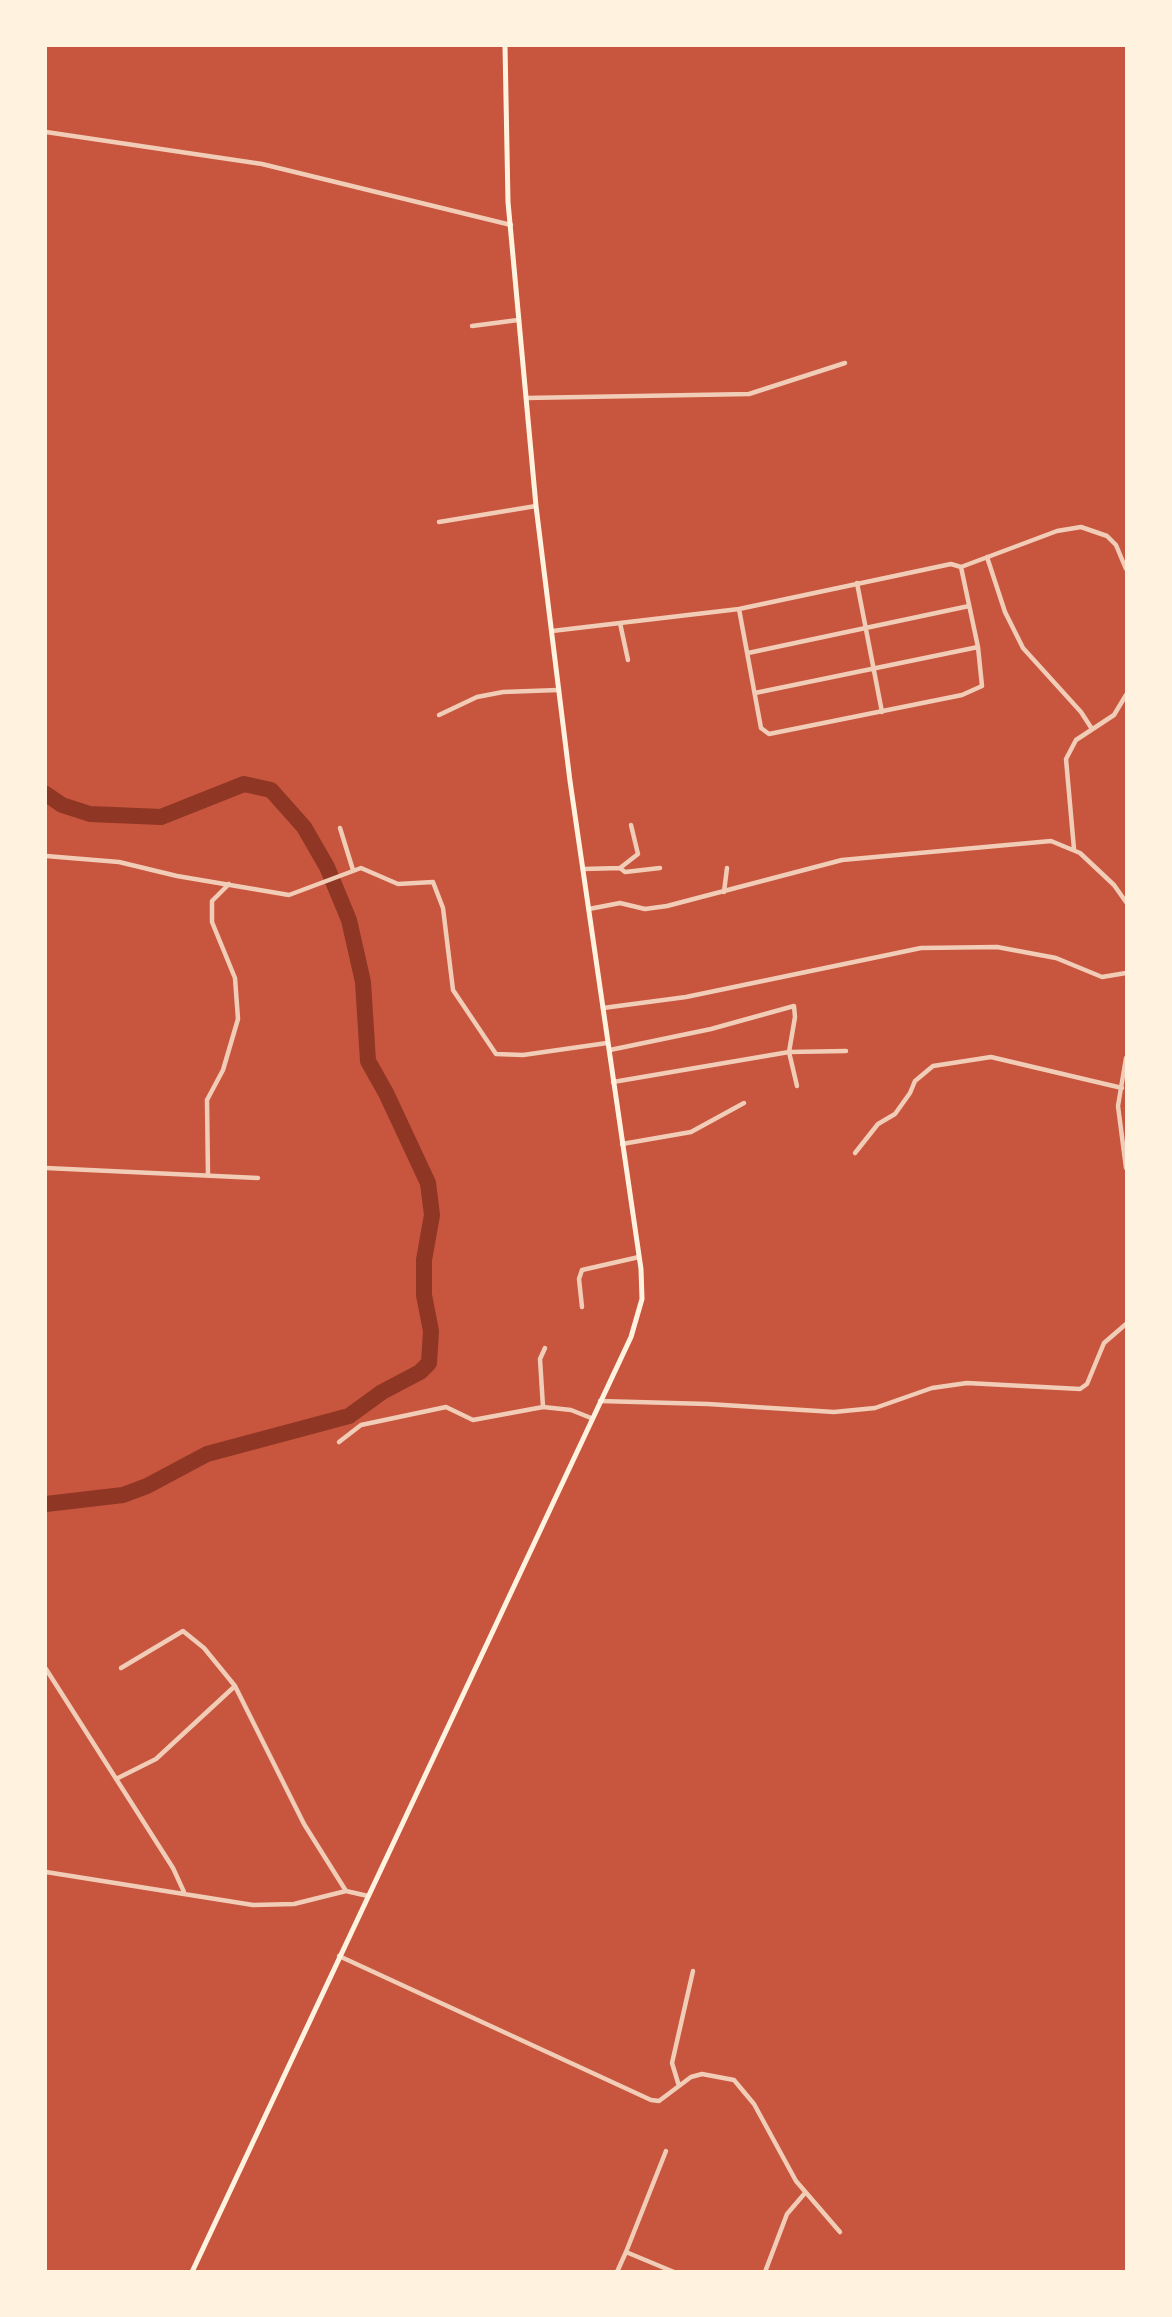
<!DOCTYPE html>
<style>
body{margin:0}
#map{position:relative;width:1172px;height:2317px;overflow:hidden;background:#c8553d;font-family:"PT Sans Narrow",sans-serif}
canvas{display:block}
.frame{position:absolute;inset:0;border:47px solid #fff3e0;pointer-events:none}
</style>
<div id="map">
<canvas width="1172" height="2317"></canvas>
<div class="frame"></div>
</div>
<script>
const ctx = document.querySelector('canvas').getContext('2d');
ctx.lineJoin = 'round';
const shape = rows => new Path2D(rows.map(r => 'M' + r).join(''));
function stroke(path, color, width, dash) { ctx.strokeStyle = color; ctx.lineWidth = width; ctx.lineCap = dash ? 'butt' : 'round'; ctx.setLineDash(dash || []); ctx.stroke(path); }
const river = shape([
 [46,794,62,805,90,814,161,817,244,784,271,790,304,827,327,867,349,920,363,982,368,1061,386,1093,428,1183,432,1215,424,1260,424,1295,431,1331,429,1363,420,1372,382,1392,349,1416,207,1454,147,1486,123,1495,46,1504]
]);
const minor = shape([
 [46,132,262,164,511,225],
 [472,326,518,320],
 [526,398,749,394,845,363],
 [439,522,536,506],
 [987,557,1005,612,1023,648,1081,712,1092,729],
 [857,583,882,712],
 [739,609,761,728,769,734,962,695,982,686,978,647,961,567],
 [620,623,628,660],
 [552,631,739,609,951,564,961,567,1057,531,1081,527,1107,536,1116,545,1126,569],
 [748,653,969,606],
 [755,693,978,647],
 [439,715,477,697,503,692,558,690],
 [340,828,353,870],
 [1074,849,1066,759,1076,740,1114,715,1126,695],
 [46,856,119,862,177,876,289,895,361,868,398,884,433,882,443,908,453,990,496,1054,523,1055,607,1043],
 [620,868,625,872,660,868],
 [584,869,620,868,638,854,631,825],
 [724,892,727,868],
 [589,909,620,903,645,909,667,906,842,860,1051,841,1080,853,1114,885,1126,902],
 [603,1008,686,997,921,948,997,947,1056,958,1102,977,1126,973],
 [610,1050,711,1029,794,1006,795,1017,789,1052,797,1086],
 [1126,1058,1118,1106,1126,1168],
 [613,1082,789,1052,846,1051],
 [622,1144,691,1132,744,1103],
 [855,1153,878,1124,895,1114,910,1093,915,1081,933,1066,991,1057,1122,1088],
 [46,1168,258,1178],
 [208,1176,207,1100,223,1070,238,1019,235,978,212,922,212,901,229,884],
 [582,1307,579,1279,582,1270,639,1257],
 [600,1401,708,1404,834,1412,875,1408,932,1388,967,1383,1080,1389,1087,1384,1104,1343,1126,1324],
 [543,1407,540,1359,545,1348],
 [339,1442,361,1425,446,1407,473,1420,543,1407,571,1410,591,1418],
 [121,1668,183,1631,204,1648,235,1686,304,1824,346,1891],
 [46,1669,173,1868,184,1892],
 [116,1779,156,1759,235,1686],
 [46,1872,253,1905,294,1904,346,1891,368,1896],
 [339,1956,651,2100,659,2101,691,2077,702,2074,734,2080,754,2104,796,2181,840,2232],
 [679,2086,672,2063,693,1971],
 [626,2252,666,2151],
 [617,2272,626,2252,674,2272],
 [765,2272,787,2214,805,2193]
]);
const secondary = shape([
 [192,2272,631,1337,642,1299,641,1269,570,781,536,506,508,202,505,46]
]);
stroke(river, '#8f3625', 16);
stroke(minor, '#f1ccb7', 4.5);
stroke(secondary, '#fff3e0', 5);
</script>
